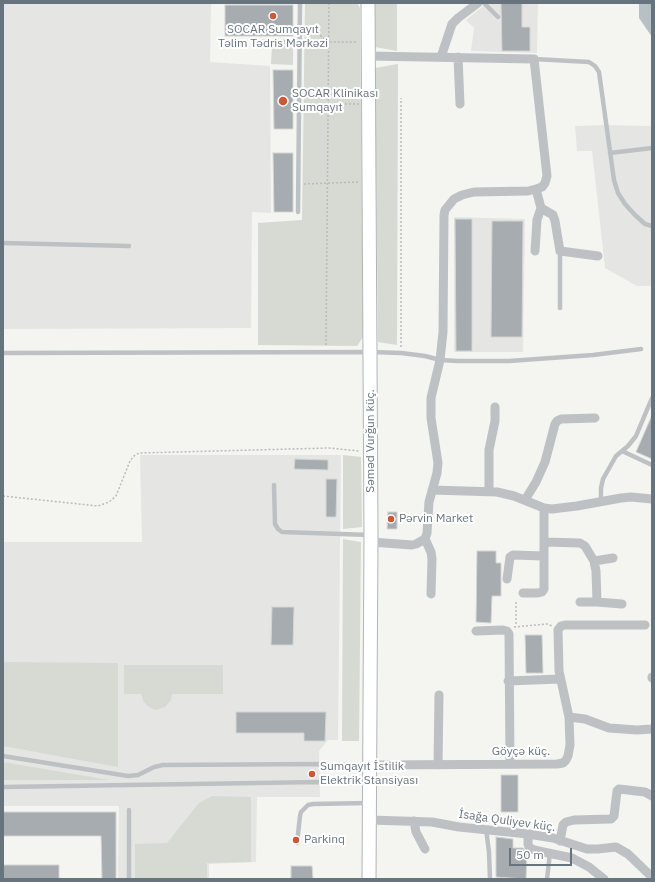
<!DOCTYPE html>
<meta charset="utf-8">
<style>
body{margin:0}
#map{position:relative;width:655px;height:882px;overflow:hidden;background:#f4f4f1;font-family:"IBM Plex Sans",sans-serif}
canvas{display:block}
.frame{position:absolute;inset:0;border:4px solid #67747e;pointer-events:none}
.scale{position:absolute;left:509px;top:848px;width:63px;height:18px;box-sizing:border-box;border:2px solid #67747e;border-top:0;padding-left:5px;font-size:12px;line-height:14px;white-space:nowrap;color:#67747e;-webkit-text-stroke:3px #fff;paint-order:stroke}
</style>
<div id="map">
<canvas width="655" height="882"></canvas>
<div class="frame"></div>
<div class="scale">50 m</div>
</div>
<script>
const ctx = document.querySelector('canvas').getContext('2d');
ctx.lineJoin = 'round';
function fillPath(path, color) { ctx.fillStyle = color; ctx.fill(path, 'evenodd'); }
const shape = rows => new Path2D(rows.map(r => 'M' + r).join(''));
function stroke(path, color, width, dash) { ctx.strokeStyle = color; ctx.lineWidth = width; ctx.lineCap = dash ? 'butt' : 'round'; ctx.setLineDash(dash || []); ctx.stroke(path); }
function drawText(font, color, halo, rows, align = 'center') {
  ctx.font = font + ' "IBM Plex Sans",sans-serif'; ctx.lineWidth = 4; ctx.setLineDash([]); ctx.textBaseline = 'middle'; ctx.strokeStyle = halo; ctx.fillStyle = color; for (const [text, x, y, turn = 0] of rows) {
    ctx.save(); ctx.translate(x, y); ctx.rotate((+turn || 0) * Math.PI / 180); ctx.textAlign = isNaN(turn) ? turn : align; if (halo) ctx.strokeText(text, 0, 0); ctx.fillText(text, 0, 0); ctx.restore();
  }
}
const built = shape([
 [3,3,211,3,210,62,270,66,271,213,252,212,251,328,3,329],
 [487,3,538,3,537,53,471,51,474,28,466,20],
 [606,125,652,126,652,286,637,286,605,268,592,151,577,151,575,126],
 [454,217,525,219,523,352,454,352],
 [140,455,341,455,338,740,328,740,319,751,320,797,257,797,256,862,209,864,209,879,118,879,119,806,3,806,3,542,142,542]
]);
const green = shape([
 [305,3,357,3,360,8,363,337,357,346,258,345,258,223,302,220],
 [375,3,397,3,397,51,375,47],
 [272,46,293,46,293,65,271,64],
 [398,64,397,345,378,342,375,68],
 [343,455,361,457,362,527,343,529],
 [343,539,361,542,359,741,342,741],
 [3,662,118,663,118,767,3,746],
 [124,665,223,665,223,694,172,694,171,700,165,707,156,710,149,707,144,702,141,694,124,694],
 [3,762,109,780,3,780],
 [212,796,251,797,251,862,207,863,207,879,135,879,135,844,167,843,199,803]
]);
const water = shape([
 [639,3,652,3,652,37,639,18]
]);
const building = shape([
 [501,3,522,3,522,27,530,27,530,51,502,51,501,3],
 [225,5,293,5,293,36,225,36,225,5],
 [273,70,293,70,293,129,274,129,273,70],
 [273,153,293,153,293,212,274,212,273,153],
 [455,219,472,219,472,351,456,351,455,219],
 [492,221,523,221,522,337,491,337,492,221],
 [652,415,652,459,636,452,652,415],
 [295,459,328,460,328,470,294,469,295,459],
 [326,479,337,479,336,517,326,517,326,479],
 [388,512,397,512,397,529,387,529,388,512],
 [477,551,496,551,496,563,501,563,501,596,492,596,491,623,476,622,477,551],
 [272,607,294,607,293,645,271,645,272,607],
 [525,635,542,635,543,673,526,673,525,635],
 [236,712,326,712,325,741,304,741,304,733,236,733,236,712],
 [501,775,518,775,518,812,501,812,501,775],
 [3,812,116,812,116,879,102,879,101,836,3,836,3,812],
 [496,837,513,839,513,848,523,848,527,853,526,879,496,877,496,837],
 [3,865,59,865,59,879,3,879,3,865],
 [291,866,312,866,313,879,291,879,291,866]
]);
const path = shape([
 [307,26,329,42,358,42],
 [305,104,359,104],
 [304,184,358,182],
 [326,345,329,3],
 [401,347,401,98],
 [3,496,98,506,109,502,116,496,130,461,134,456,139,453,329,448,359,451],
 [516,602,516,626],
 [514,627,547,624,552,626]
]);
const lane = shape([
 [484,3,498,17],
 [261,42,299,42],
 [534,59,589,62,595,66,599,72,614,180,618,193,625,204,635,215,645,224,652,226],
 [610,153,652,148],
 [298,212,300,3],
 [3,243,129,246],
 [560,251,560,308],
 [3,353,371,352,401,353,425,356,440,360,458,361,509,361,593,355,641,349],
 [622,451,652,465],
 [274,485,275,524,278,529,282,532,370,535],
 [601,501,601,488,603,479,616,456,628,446,636,436,652,398],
 [3,756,128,776,138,775,154,767,163,765,319,764,368,765],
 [3,787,319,782,369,784],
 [129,810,129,879],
 [486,829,489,852,490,879],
 [297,843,300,816,301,812,308,805,313,804,368,803],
 [547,879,550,853]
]);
const street = shape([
 [368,56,534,59,547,176,545,183,542,187,536,189,528,191,474,192,462,195,454,199,445,210,444,215,443,332,440,360,431,398,431,418,438,463,437,473,429,502,427,533,425,539,416,544,412,545,371,542],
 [441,57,452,24,458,18,478,3],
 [458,57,460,104],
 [536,189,541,208,553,215,555,221,560,251,598,256],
 [535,251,537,220,541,208],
 [432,490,497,492,514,496,544,508,552,509,577,506,621,498,631,497,652,499],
 [489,491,489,450,495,421,495,407],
 [525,500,536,482,545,462,555,424,557,421,561,419,595,418],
 [544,508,544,542,580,543,585,546,594,561,596,571,597,602,622,604],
 [425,539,431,552,432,559,431,594],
 [594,561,613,558],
 [507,579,510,557,513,555,544,556],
 [523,593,538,593,542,592,544,589,544,542],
 [580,602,597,602],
 [476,631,503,630,507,631,509,634,510,764],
 [652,677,652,678],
 [508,681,560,679],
 [569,717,559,671,558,630,561,626,565,625,645,625],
 [370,765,557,764,563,763,566,760,568,756,570,745,569,717,585,719,609,728,637,730,652,729],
 [438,765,439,695],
 [370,820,432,822,459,827,528,834,553,838,587,849,598,849,616,847,628,854,652,877],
 [414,821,416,832,425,849],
 [528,834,528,844,529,847,534,850,572,858,589,867,604,879],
 [560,841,563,825,566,822,574,820,611,819,614,816,617,791,619,789,645,792,652,796]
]);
const secondary = shape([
 [368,3,371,535,369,879]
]);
const markers = [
 [273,16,4,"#cc5739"],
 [283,101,5,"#cc5739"],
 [391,519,4,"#cc5739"],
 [312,774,4,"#cc5739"],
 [296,840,4,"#cc5739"]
];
const poiNames = [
 ["SOCAR Sumqayıt",273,30,"center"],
 ["Təlim Tədris Mərkəzi",273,44,"center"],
 ["SOCAR Klinikası",292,94],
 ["Sumqayıt",292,108],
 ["Pərvin Market",399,519],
 ["Sumqayıt İstilik",320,767],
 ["Elektrik Stansiyası",320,781],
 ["Parkinq",304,840]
];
const streetNames = [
 ["Səməd Vurğun küç.",371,441,-90],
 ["Göyçə küç.",521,752],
 ["İsağa Quliyev küç.",507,821,8]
];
fillPath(built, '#e5e5e4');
fillPath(green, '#d6dad2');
fillPath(water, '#b7c0c4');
fillPath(building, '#a6acb0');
stroke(building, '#d5d5d3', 1);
stroke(secondary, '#b0b5b8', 15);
stroke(path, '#b9bbbd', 1.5, [2, 2]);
stroke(lane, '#bec1c4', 4.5);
stroke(street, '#bec1c4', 9);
stroke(secondary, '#fff', 13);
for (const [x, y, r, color] of markers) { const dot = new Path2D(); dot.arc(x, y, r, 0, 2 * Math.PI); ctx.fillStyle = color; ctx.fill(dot); stroke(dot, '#fff', 1.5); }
drawText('12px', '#67747e', '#fff', poiNames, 'left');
drawText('12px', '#67747e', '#fff', streetNames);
</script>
